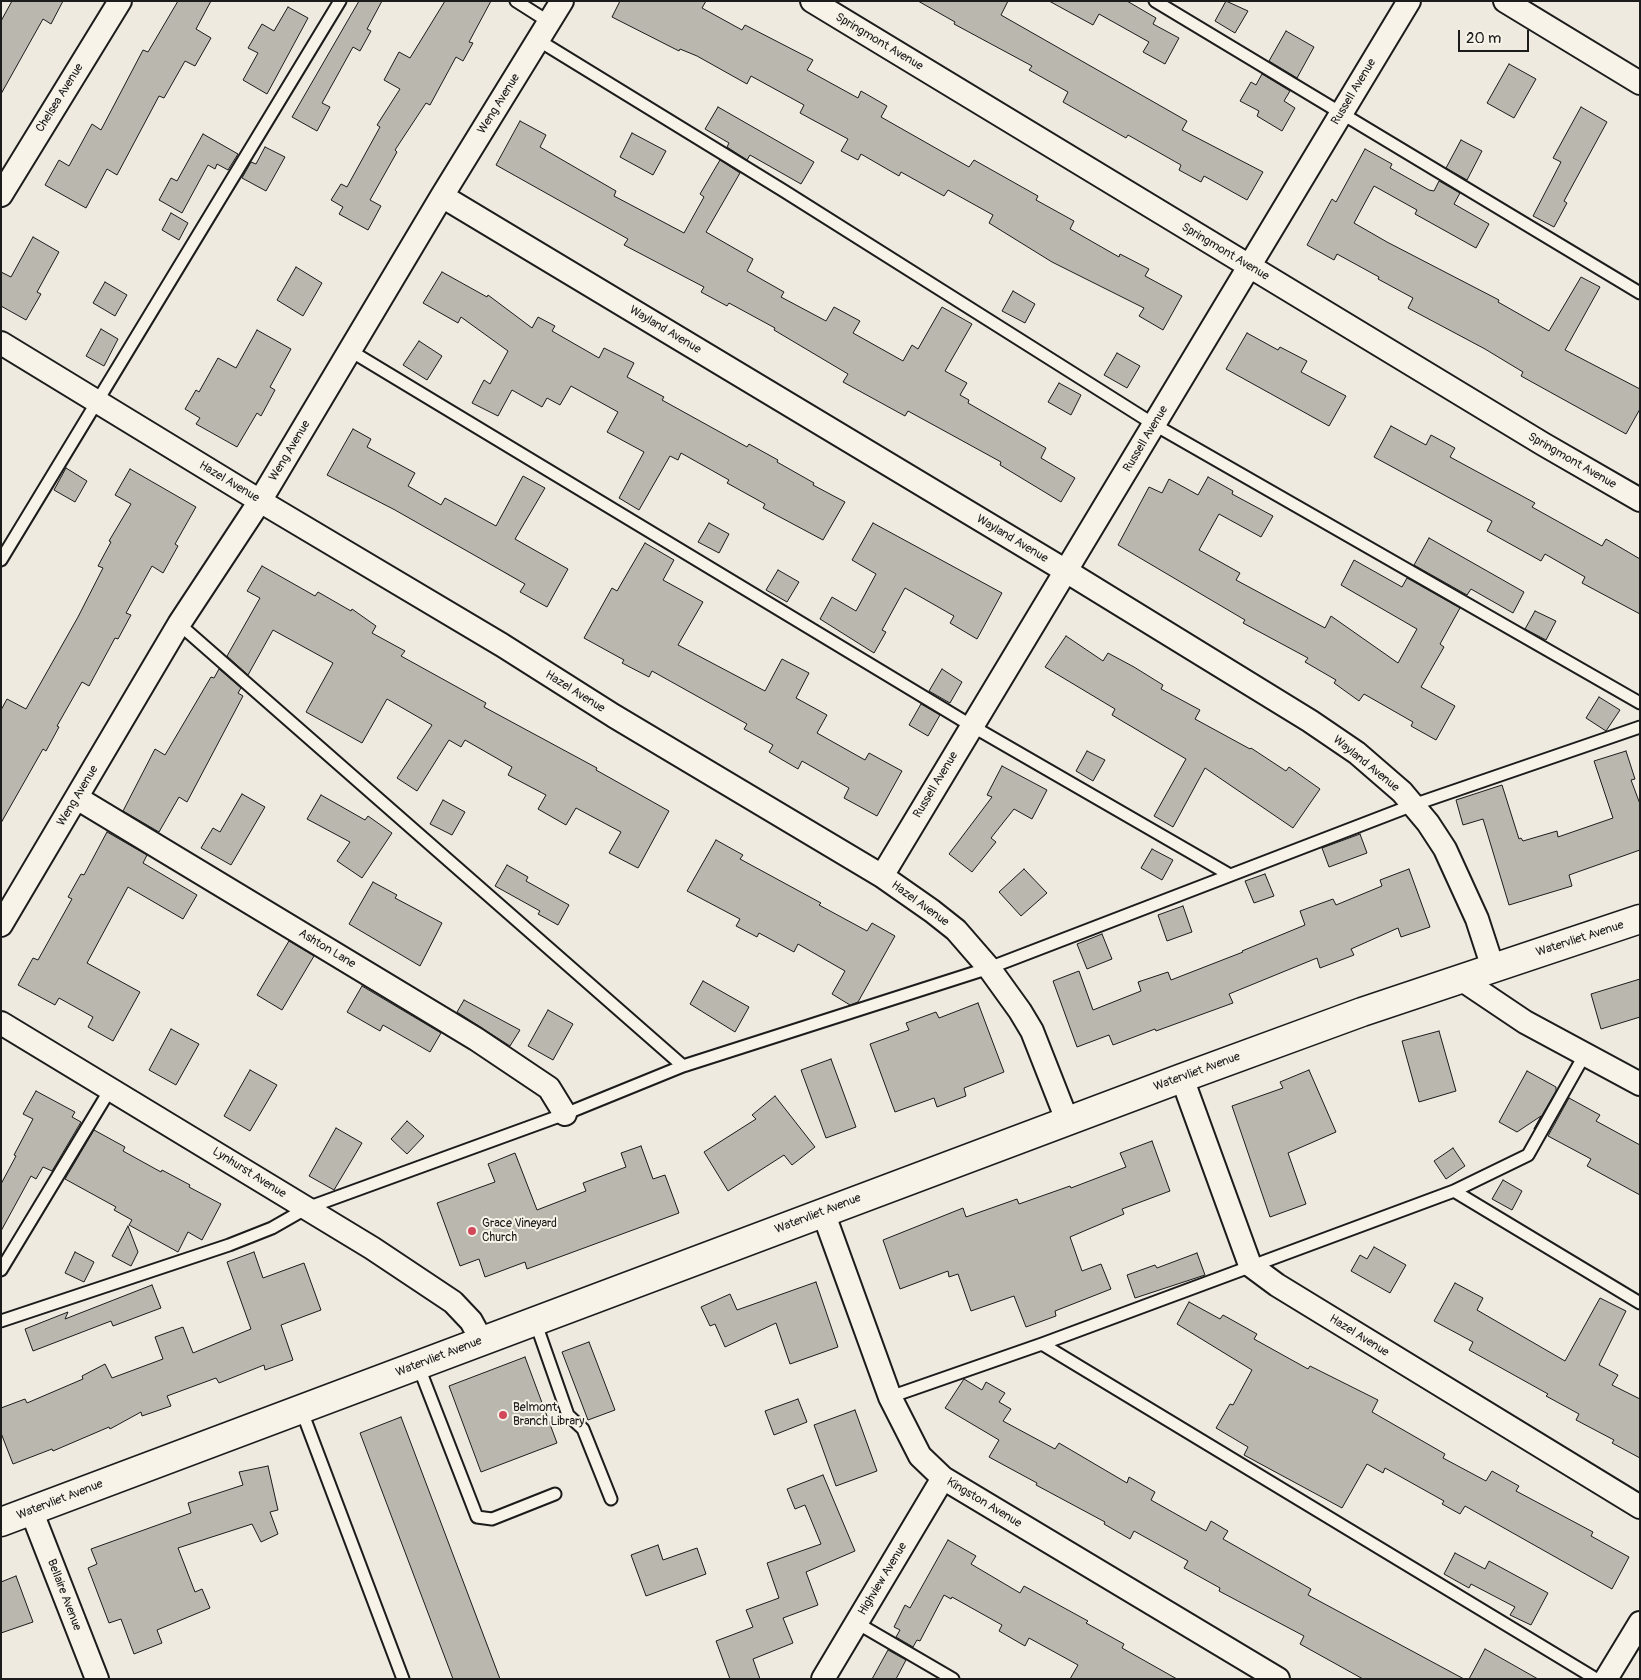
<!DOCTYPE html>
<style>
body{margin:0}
#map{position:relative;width:1641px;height:1680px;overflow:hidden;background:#eeeae0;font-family:Pangolin,sans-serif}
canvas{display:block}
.frame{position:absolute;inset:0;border:2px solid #1c1c1c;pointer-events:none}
.scale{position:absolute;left:1458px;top:30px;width:71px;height:22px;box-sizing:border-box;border:2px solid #1c1c1c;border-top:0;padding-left:6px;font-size:15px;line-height:18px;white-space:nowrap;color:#1c1c1c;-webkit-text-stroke:4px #f7f3e8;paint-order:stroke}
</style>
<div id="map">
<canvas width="1641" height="1680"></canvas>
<div class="frame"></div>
<div class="scale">20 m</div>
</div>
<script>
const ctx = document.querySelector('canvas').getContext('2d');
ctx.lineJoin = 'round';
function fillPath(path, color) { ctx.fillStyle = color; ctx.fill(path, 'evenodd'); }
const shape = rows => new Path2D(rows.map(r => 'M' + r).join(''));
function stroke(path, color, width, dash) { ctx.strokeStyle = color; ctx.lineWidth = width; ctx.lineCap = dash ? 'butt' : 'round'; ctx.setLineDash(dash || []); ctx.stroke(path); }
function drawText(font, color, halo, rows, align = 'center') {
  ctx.font = font + ' Pangolin,sans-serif'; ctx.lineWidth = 4; ctx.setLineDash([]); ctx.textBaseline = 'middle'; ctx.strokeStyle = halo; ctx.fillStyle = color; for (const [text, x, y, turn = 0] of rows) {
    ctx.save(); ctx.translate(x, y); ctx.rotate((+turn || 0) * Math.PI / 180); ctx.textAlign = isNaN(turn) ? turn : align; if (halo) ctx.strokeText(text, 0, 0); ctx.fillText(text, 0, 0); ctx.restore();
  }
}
const building = shape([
 [12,1,63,1,51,24,43,19,1,94,1,21,12,1],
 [178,1,211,1,196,29,211,38,195,66,185,61,164,98,159,96,117,175,107,169,86,208,45,185,59,160,69,166,92,124,101,130,143,50,148,52,178,1],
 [359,1,382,1,367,29,371,31,360,51,353,47,322,103,330,107,317,131,292,117,359,1],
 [445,1,491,1,469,42,473,43,463,61,456,57,430,105,426,103,395,150,397,152,370,200,381,206,368,230,339,214,343,207,331,200,341,184,347,187,380,127,377,125,400,89,384,80,399,52,410,58,445,1],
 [620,1,706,1,702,8,742,30,745,25,813,60,807,70,858,98,861,91,887,106,881,117,969,167,974,160,1038,196,1036,200,1074,221,1070,229,1119,257,1120,254,1149,269,1145,276,1182,296,1163,330,1139,316,1144,308,1052,262,989,223,993,215,948,190,944,196,901,172,899,176,861,154,858,160,841,151,848,139,800,113,804,105,751,76,747,84,697,56,680,49,679,51,612,17,620,1],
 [918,1,1008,1,1001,15,1187,121,1182,130,1263,172,1247,200,1204,176,1201,182,1179,170,1181,165,1128,135,1126,138,1063,102,1068,92,1029,70,1032,66,954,24,955,22,918,1],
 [1049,1,1127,1,1156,18,1153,24,1179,38,1165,64,1143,52,1149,42,1099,14,1093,25,1049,1],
 [1226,1,1248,11,1235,33,1215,21,1226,1],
 [288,7,308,18,267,94,243,80,258,53,248,48,262,24,274,31,288,7],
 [1286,31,1314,47,1297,78,1269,61,1286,31],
 [1509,64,1536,79,1514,118,1487,103,1509,64],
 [1262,74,1290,91,1284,101,1295,108,1282,131,1257,116,1259,111,1240,101,1251,82,1256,85,1262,74],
 [718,107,814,162,801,184,750,155,747,160,727,147,729,143,705,129,718,107],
 [1581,107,1607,122,1564,201,1567,203,1554,227,1533,216,1561,162,1553,158,1581,107],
 [520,121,546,135,540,147,616,191,614,196,684,233,704,197,700,194,720,160,740,173,706,232,753,259,747,271,784,292,781,297,826,321,834,307,860,321,853,333,903,361,912,345,918,349,942,307,972,324,945,371,967,383,960,395,969,400,968,403,1046,448,1041,458,1075,478,1061,502,1000,465,1001,462,950,434,908,411,905,416,843,382,848,374,774,330,775,328,729,303,727,306,701,292,704,287,624,245,628,239,496,165,520,121],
 [632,133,666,151,653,175,620,157,632,133],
 [203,134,238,154,228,170,217,164,215,169,208,165,182,213,159,200,171,178,177,181,203,134],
 [1461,140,1482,151,1467,180,1446,168,1461,140],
 [265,147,285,157,266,191,242,178,251,162,256,164,265,147],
 [1365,149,1392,164,1390,168,1429,190,1434,191,1439,181,1460,193,1454,204,1489,224,1476,248,1415,214,1417,210,1374,186,1354,223,1387,242,1499,300,1498,302,1549,331,1581,277,1600,287,1565,350,1640,389,1640,409,1626,434,1521,376,1523,372,1485,349,1408,308,1413,298,1378,279,1379,277,1337,254,1334,260,1307,245,1332,199,1336,202,1365,149],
 [171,213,188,223,179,240,162,230,171,213],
 [33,237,59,252,37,292,41,294,26,320,1,306,1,272,11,277,33,237],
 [296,267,322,283,303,316,277,300,296,267],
 [442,272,487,297,488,295,532,328,538,317,555,326,552,331,599,358,604,348,634,363,627,377,664,397,662,400,747,447,749,444,778,460,777,462,814,483,813,485,845,502,823,540,763,508,765,504,727,483,729,480,681,453,678,460,670,456,639,510,619,498,644,452,607,432,618,412,571,386,560,405,547,398,542,407,512,390,498,416,472,403,484,380,490,384,508,351,461,317,458,323,423,303,442,272],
 [105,282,127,295,115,316,93,303,105,282],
 [1013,291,1035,304,1025,323,1002,311,1013,291],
 [101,329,118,339,104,366,86,356,101,329],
 [257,330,291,349,270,387,275,390,261,416,257,413,237,447,196,424,200,418,185,409,196,390,199,392,218,358,236,368,257,330],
 [1247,333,1278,350,1280,347,1307,361,1301,372,1346,396,1329,426,1226,369,1247,333],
 [419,341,442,356,427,380,403,365,419,341],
 [1117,353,1140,366,1127,388,1104,375,1117,353],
 [1059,383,1081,395,1071,415,1048,402,1059,383],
 [1391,426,1426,445,1431,435,1455,448,1450,457,1535,503,1532,507,1602,546,1606,539,1640,559,1640,614,1582,583,1585,577,1545,554,1541,561,1487,531,1492,521,1374,457,1391,426],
 [353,429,371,439,367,447,415,473,408,486,441,505,445,498,496,526,523,476,545,488,515,539,568,569,547,607,520,592,525,584,395,510,327,475,353,429],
 [66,468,87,481,75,502,54,490,66,468],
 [130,469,196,507,175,544,178,546,163,573,152,566,126,613,131,615,118,639,115,638,89,686,82,682,57,726,59,727,46,751,43,749,1,823,1,710,7,699,26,709,78,617,103,568,98,566,111,542,109,541,131,504,115,495,130,469],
 [1208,477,1233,491,1232,494,1273,516,1261,537,1219,514,1199,550,1240,573,1236,580,1325,628,1331,616,1398,663,1417,629,1341,585,1354,560,1402,587,1407,578,1460,608,1440,644,1444,647,1421,687,1455,706,1436,740,1411,726,1413,722,1364,694,1359,701,1334,683,1336,680,1305,662,1308,658,1243,623,1245,620,1118,545,1149,487,1162,493,1169,479,1198,495,1208,477],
 [709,523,729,534,719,553,698,542,709,523],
 [873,523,1002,593,977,639,950,623,954,616,905,588,882,630,886,632,874,653,820,619,832,597,856,611,876,574,852,560,873,523],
 [1429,538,1524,592,1513,613,1471,589,1467,595,1414,565,1429,538],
 [645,543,674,560,663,580,703,602,678,645,765,691,782,659,809,673,796,698,827,715,817,733,865,760,869,753,902,771,877,816,844,798,849,788,802,761,798,769,769,752,773,745,744,729,747,724,652,671,649,677,622,663,624,660,584,638,612,588,617,591,645,543],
 [262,566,315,596,318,592,351,611,352,609,376,626,372,633,405,651,401,656,486,703,484,707,597,768,596,770,669,811,638,868,609,853,621,832,576,808,566,825,538,809,546,795,508,775,512,767,465,740,461,747,449,740,417,791,397,778,432,725,387,699,362,743,306,712,333,663,273,630,248,675,227,656,260,598,247,591,262,566],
 [778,570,799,582,787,602,766,590,778,570],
 [1535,611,1556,621,1546,640,1525,629,1535,611],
 [1066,636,1103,661,1108,653,1134,667,1163,685,1161,689,1200,710,1195,719,1250,749,1251,748,1286,771,1289,767,1320,789,1293,828,1205,768,1173,827,1154,816,1186,759,1112,715,1115,709,1045,667,1066,636],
 [219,669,241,688,238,693,243,696,187,802,179,797,159,832,123,811,155,749,165,755,211,677,214,678,219,669],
 [942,669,962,682,950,703,929,691,942,669],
 [1599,697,1620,710,1606,731,1586,718,1599,697],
 [921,704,940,715,928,736,909,725,921,704],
 [1087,751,1105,760,1093,781,1076,771,1087,751],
 [1626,751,1635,779,1631,780,1640,804,1640,850,1569,875,1572,886,1509,905,1483,819,1463,825,1456,800,1502,785,1519,839,1521,838,1523,841,1557,831,1558,837,1613,818,1594,761,1626,751],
 [1002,766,1047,790,1032,819,1014,809,991,838,996,842,972,872,949,854,992,797,987,795,1002,766],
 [242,794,265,807,231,865,201,848,213,828,220,832,242,794],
 [321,795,365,820,368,816,392,833,362,878,337,861,350,842,307,819,321,795],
 [443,800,465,812,452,835,430,824,443,800],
 [107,832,147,855,143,863,197,895,183,919,128,887,87,963,140,992,113,1041,88,1027,93,1017,59,998,55,1005,18,985,33,958,38,960,72,899,68,897,81,874,84,875,107,832],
 [1360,834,1367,853,1329,867,1322,848,1360,834],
 [716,840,743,855,740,859,821,903,819,905,867,931,872,923,895,936,858,1002,850,1005,832,994,845,971,798,944,794,952,759,933,757,937,736,926,740,919,687,891,716,840],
 [1152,849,1173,860,1162,880,1141,868,1152,849],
 [507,865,528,877,526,881,569,905,558,925,538,914,540,911,495,886,507,865],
 [1024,869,1047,893,1021,916,999,892,1024,869],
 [1409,869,1430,927,1401,937,1398,928,1351,949,1354,955,1320,968,1317,958,1229,994,1233,1003,1156,1031,1155,1029,1113,1045,1109,1035,1077,1047,1053,981,1079,971,1093,1010,1141,991,1138,982,1168,972,1171,980,1243,952,1242,951,1305,925,1300,911,1333,899,1336,905,1382,886,1380,880,1409,869],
 [1265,874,1274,896,1254,903,1245,881,1265,874],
 [373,882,397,895,395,898,442,923,420,966,349,924,373,882],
 [1183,906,1192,932,1167,941,1158,915,1183,906],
 [1102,934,1112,959,1087,969,1077,944,1102,934],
 [289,941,314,956,282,1010,257,995,289,941],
 [1640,979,1640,1017,1601,1029,1591,994,1640,979],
 [703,981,749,1007,735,1032,690,1004,703,981],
 [362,986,441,1033,430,1052,383,1025,380,1031,347,1012,362,986],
 [464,1000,520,1030,510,1046,457,1012,464,1000],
 [978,1003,1004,1072,964,1088,966,1096,937,1107,934,1098,895,1112,870,1044,909,1030,906,1023,936,1012,939,1018,978,1003],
 [548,1010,573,1024,553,1060,528,1046,548,1010],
 [171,1029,199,1044,176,1085,149,1070,171,1029],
 [1439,1031,1456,1091,1419,1102,1402,1041,1439,1031],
 [831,1059,856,1127,826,1138,801,1070,831,1059],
 [250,1070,277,1085,250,1131,224,1116,250,1070],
 [1309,1070,1336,1132,1288,1153,1306,1204,1270,1217,1232,1106,1283,1088,1280,1082,1309,1070],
 [1527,1071,1556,1087,1556,1091,1534,1129,1541,1116,1517,1132,1499,1122,1527,1071],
 [36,1091,75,1112,72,1117,81,1122,52,1171,43,1167,36,1179,31,1176,1,1231,1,1184,16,1156,14,1155,33,1119,23,1114,36,1091],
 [775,1096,815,1147,792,1165,784,1155,728,1191,704,1152,756,1119,752,1115,775,1096],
 [1569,1098,1600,1115,1596,1121,1640,1145,1640,1195,1587,1166,1591,1159,1548,1136,1569,1098],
 [407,1121,424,1136,407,1154,391,1139,407,1121],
 [336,1128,362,1143,334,1190,309,1176,336,1128],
 [94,1130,125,1147,123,1151,161,1172,162,1170,190,1185,189,1187,221,1204,202,1240,188,1232,178,1252,129,1225,132,1220,114,1210,116,1207,65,1179,94,1130],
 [1152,1141,1170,1191,1122,1209,1124,1214,1070,1237,1082,1271,1101,1264,1111,1289,1055,1311,1056,1316,1026,1327,1014,1296,971,1311,958,1274,949,1277,948,1271,900,1289,883,1240,963,1208,966,1217,1017,1199,1019,1204,1070,1186,1071,1188,1126,1167,1120,1153,1152,1141],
 [641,1146,653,1179,665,1175,679,1213,527,1269,525,1262,485,1277,479,1259,460,1266,437,1203,495,1182,488,1164,515,1153,537,1210,586,1191,583,1183,626,1167,621,1153,641,1146],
 [1453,1148,1465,1166,1446,1179,1434,1161,1453,1148],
 [1503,1180,1522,1191,1512,1210,1492,1199,1503,1180],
 [128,1226,138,1252,131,1266,112,1256,128,1226],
 [1374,1247,1406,1265,1390,1293,1351,1271,1360,1255,1367,1259,1374,1247],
 [75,1252,94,1262,84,1282,65,1273,75,1252],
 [254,1252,263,1278,304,1263,321,1310,281,1325,293,1360,265,1370,264,1365,219,1383,216,1378,167,1396,171,1406,142,1416,141,1412,110,1429,109,1427,53,1451,52,1449,13,1464,1,1433,1,1408,25,1399,27,1403,83,1379,82,1376,105,1364,112,1378,163,1359,155,1337,183,1327,193,1353,251,1329,227,1262,254,1252],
 [1197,1253,1205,1275,1135,1298,1127,1275,1155,1265,1157,1268,1197,1253],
 [816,1282,838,1347,790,1364,776,1323,725,1347,715,1324,710,1326,701,1307,730,1294,737,1310,816,1282],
 [1455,1283,1483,1298,1477,1310,1565,1361,1600,1298,1626,1311,1599,1365,1618,1375,1612,1385,1640,1399,1640,1458,1612,1443,1614,1440,1576,1420,1579,1414,1546,1396,1548,1394,1469,1350,1473,1342,1434,1321,1455,1283],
 [152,1285,161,1308,113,1326,111,1321,33,1351,25,1329,68,1312,65,1319,152,1285],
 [1189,1302,1220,1319,1223,1315,1257,1334,1254,1339,1308,1369,1310,1366,1378,1400,1372,1412,1445,1454,1443,1458,1486,1481,1492,1471,1519,1486,1516,1491,1593,1532,1591,1536,1629,1557,1612,1589,1465,1506,1460,1514,1442,1504,1444,1501,1385,1468,1383,1473,1367,1464,1342,1508,1244,1455,1248,1447,1216,1428,1230,1404,1233,1405,1252,1370,1177,1324,1189,1302],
 [589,1342,615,1410,588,1420,562,1352,589,1342],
 [525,1357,557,1443,481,1472,449,1386,525,1357],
 [964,1379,982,1390,986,1382,1005,1393,999,1402,1011,1409,1003,1421,1055,1449,1059,1443,1127,1483,1129,1477,1155,1492,1151,1500,1206,1531,1211,1521,1228,1531,1223,1539,1311,1589,1308,1595,1464,1679,1363,1679,1300,1644,1304,1636,1219,1591,1220,1588,1184,1568,1188,1561,1134,1531,1130,1539,1104,1524,1105,1522,1036,1485,1037,1483,989,1457,999,1440,945,1408,964,1379],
 [798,1399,807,1422,774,1435,765,1411,798,1399],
 [855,1410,877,1471,836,1486,814,1425,855,1410],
 [401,1417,500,1679,453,1679,360,1433,401,1417],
 [268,1466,278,1510,270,1512,278,1534,261,1542,252,1524,178,1548,195,1592,202,1589,210,1608,157,1630,162,1643,134,1654,121,1619,109,1623,88,1568,97,1564,91,1549,191,1513,188,1503,243,1485,239,1472,268,1466],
 [823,1475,855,1551,806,1572,818,1605,783,1618,793,1643,753,1659,760,1679,730,1679,716,1641,753,1627,746,1610,779,1598,767,1563,821,1544,805,1505,795,1509,787,1489,823,1475],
 [948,1540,976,1556,971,1564,1020,1593,1024,1586,1088,1621,1086,1623,1124,1644,1122,1648,1177,1679,1070,1679,1078,1665,1029,1638,1025,1646,999,1631,1002,1625,952,1597,951,1599,944,1595,920,1641,917,1640,913,1647,896,1637,900,1630,894,1627,905,1605,910,1608,948,1540],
 [658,1545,663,1560,697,1548,706,1574,646,1596,631,1555,658,1545],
 [1455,1553,1485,1569,1489,1561,1548,1593,1531,1625,1510,1615,1515,1607,1471,1584,1469,1588,1444,1574,1455,1553],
 [16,1576,33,1622,1,1633,1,1582,16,1576],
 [1485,1649,1538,1679,1469,1679,1485,1649],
 [888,1650,906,1660,896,1679,872,1679,888,1650]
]);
const lane = shape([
 [516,1,549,22],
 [1155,1,1640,293],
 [538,40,784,191,1155,425,1640,703],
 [349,350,972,726,1230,875],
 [1,560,340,1],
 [179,624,683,1066],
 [1454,1191,1640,1303],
 [1,1270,111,1088],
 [1,1321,229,1245,272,1228,307,1208,565,1114,683,1066,989,968,1413,805,1640,727],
 [535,1321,568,1415,583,1429,611,1499],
 [1042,1344,1596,1679],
 [418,1365,477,1517,492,1519,555,1494],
 [890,1397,1042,1344,1454,1191,1528,1155,1585,1054],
 [301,1409,403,1679],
 [857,1623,953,1679]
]);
const street = shape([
 [812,1,1543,444,1640,500],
 [1505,1,1640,83],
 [1,195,120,1],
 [442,196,1066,571,1310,721,1357,753,1402,792,1428,823,1445,849,1477,919,1493,968],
 [1,343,260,501,502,645,614,716,882,876,932,911,956,930,989,968,1020,1011,1032,1031,1067,1120],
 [77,798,476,1039,549,1088,565,1114],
 [882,876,1409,1],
 [1,925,179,624,260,501,442,196,562,1],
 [1461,979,1525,1022,1640,1084],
 [1,1023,372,1248,453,1302,471,1321,482,1341],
 [1182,1078,1250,1265,1277,1285,1640,1507],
 [823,1212,890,1397,920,1456,943,1478,1278,1679],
 [31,1510,97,1679],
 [823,1679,943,1478],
 [1606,1679,1640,1623]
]);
const secondary = shape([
 [1,1522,1182,1078,1362,1012,1640,919]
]);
const markers = [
 [472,1231,5,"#d1495b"],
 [503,1415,5,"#d1495b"]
];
const streetNames = [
 ["Springmont Avenue",879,42,31],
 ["Russell Avenue",1354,92,-59],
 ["Chelsea Avenue",60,98,-58],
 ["Weng Avenue",499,104,-58],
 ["Springmont Avenue",1225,252,31],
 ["Wayland Avenue",665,330,31],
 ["Russell Avenue",1146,439,-59],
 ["Weng Avenue",290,451,-59],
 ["Springmont Avenue",1572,461,30],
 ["Hazel Avenue",229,482,31],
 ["Wayland Avenue",1012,539,31],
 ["Hazel Avenue",575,692,32],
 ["Wayland Avenue",1366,764,39],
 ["Russell Avenue",936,785,-59],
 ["Weng Avenue",78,796,-59],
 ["Hazel Avenue",920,904,36],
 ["Watervliet Avenue",1580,939,-18],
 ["Ashton Lane",327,949,31],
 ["Watervliet Avenue",1197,1072,-20],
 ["Lynhurst Avenue",249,1173,32],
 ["Watervliet Avenue",818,1214,-21],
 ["Hazel Avenue",1359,1336,32],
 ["Watervliet Avenue",439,1357,-21],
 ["Watervliet Avenue",60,1500,-21],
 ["Kingston Avenue",984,1503,31],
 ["Highview Avenue",883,1579,-59],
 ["Bellaire Avenue",64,1595,69]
];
const poiNames = [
 ["Grace Vineyard",482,1224],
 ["Church",482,1238],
 ["Belmont",513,1408],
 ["Branch Library",513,1422]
];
fillPath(building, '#bab7af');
stroke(building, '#1c1c1c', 1);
stroke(lane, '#1c1c1c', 15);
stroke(street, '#1c1c1c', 26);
stroke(secondary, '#1c1c1c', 31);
stroke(lane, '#f7f3e8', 11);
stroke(street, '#f7f3e8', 22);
stroke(secondary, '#f7f3e8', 28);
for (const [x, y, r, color] of markers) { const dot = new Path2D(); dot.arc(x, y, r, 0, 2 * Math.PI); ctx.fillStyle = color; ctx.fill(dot); stroke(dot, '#f7f3e8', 2); }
drawText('12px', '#1c1c1c', '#f7f3e8', streetNames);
drawText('12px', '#1c1c1c', '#f7f3e8', poiNames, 'left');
</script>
